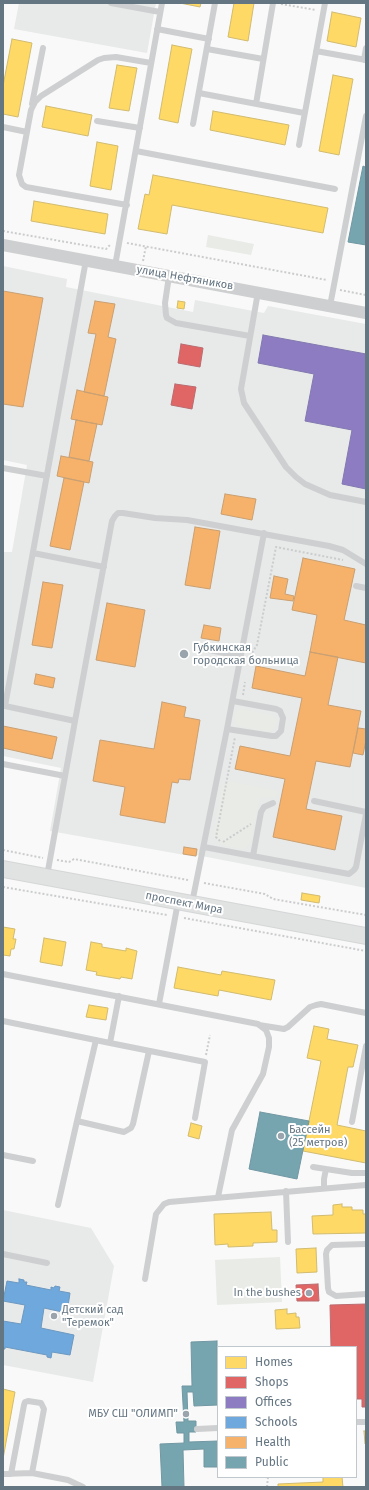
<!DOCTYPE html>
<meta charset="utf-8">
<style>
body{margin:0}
#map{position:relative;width:369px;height:1490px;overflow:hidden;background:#f9f9f9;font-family:"Fira Sans",sans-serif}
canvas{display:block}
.frame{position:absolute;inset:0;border:4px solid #657683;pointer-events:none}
.legend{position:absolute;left:217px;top:1346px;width:140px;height:132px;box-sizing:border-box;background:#fff;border:1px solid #c1c8cd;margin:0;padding:5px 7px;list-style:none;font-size:12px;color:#657683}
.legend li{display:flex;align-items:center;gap:8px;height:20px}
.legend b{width:20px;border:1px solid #c1c8cd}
</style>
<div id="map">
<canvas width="369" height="1490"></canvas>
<div class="frame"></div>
<ul class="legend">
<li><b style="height:11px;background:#ffd966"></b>Homes</li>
<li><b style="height:11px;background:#e06666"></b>Shops</li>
<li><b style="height:11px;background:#8e7cc3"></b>Offices</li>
<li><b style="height:11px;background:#6fa8dc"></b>Schools</li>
<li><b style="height:11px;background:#f6b26b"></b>Health</li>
<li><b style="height:11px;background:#76a5af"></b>Public</li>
</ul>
</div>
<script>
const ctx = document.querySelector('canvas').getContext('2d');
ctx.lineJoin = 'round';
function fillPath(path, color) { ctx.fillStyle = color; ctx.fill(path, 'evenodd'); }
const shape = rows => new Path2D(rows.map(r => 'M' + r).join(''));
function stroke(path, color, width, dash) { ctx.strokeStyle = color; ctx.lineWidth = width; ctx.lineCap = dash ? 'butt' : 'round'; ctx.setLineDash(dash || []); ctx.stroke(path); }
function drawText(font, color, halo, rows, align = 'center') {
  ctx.font = font + ' "Fira Sans",sans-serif'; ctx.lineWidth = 4; ctx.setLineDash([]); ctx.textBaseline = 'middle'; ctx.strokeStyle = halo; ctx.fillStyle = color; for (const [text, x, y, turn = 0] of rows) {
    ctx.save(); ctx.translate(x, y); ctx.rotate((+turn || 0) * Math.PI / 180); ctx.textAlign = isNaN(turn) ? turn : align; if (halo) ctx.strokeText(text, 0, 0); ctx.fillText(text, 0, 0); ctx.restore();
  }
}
const built = shape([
 [19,3,156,3,147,53,14,29],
 [3,266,67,279,66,287,193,312,195,300,264,313,268,306,366,324,366,888,197,855,196,857,50,831,61,768,3,756,3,552,12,552,27,465,3,460],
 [3,1210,91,1228,114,1266,93,1382,3,1365]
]);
const green = shape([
 [208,235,254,244,251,255,206,247],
 [240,709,243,709,271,715,276,719,276,726,271,731,267,732,239,726,236,724,234,717,237,711],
 [229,781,278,791,276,798,260,797,251,842,246,848,241,849,222,845,215,839,213,835,222,785],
 [280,1257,282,1302,217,1305,215,1260]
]);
const homes = shape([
 [180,3,201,3,200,7,180,3],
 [234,3,254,3,248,41,228,37,234,3],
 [332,12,361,18,356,47,327,41,332,12],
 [12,39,32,43,18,117,3,114,3,86,12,39],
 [172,45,192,49,178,123,159,119,172,45],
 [117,65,137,68,129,111,109,108,117,65],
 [333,75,353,79,339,155,319,151,333,75],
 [46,106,92,115,88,136,42,127,46,106],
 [213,111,289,125,285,145,210,130,213,111],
 [97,142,118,146,111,190,90,186,97,142],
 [153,175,328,208,323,233,172,205,167,234,138,229,145,194,149,195,153,175],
 [34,201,108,214,105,234,31,221,34,201],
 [178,301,185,302,184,309,177,308,178,301],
 [302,893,320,896,319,903,301,900,302,893],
 [3,927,15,929,13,939,16,939,14,949,11,949,10,956,3,955,3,927],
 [44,938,66,942,62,966,40,962,44,938],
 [91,942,102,944,102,947,126,951,126,948,137,951,132,979,121,977,120,979,96,975,97,972,86,970,91,942],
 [178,967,221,975,222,971,275,980,271,1000,219,990,218,996,174,988,178,967],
 [89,1005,108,1008,106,1020,86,1017,89,1005],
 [314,1026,329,1029,327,1039,358,1045,353,1067,348,1067,337,1125,366,1131,366,1163,303,1151,321,1061,307,1058,314,1026],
 [191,1123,202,1126,199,1139,188,1136,191,1123],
 [342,1204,342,1207,352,1207,352,1210,363,1210,363,1214,366,1214,366,1233,313,1234,312,1216,333,1215,333,1205,342,1204],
 [271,1212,272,1230,277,1230,277,1242,253,1243,253,1246,228,1247,228,1244,215,1245,214,1214,271,1212],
 [316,1248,317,1272,297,1273,296,1249,316,1248],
 [287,1309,287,1314,296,1313,296,1317,299,1317,300,1328,276,1329,275,1310,287,1309],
 [3,1389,15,1392,3,1459,3,1389],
 [364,1431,366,1431,366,1444,365,1444,364,1431],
 [323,1477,342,1477,343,1487,278,1487,278,1484,323,1482,323,1477]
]);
const shops = shape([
 [181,344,203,348,200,367,178,363,181,344],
 [175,384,196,387,192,409,171,405,175,384],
 [318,1284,319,1301,297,1301,296,1285,318,1284],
 [366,1304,366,1407,362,1407,362,1399,356,1399,356,1347,331,1347,330,1305,366,1304]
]);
const offices = shape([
 [263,335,366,354,366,489,342,484,352,430,305,421,314,374,258,363,263,335]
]);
const schools = shape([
 [19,1279,24,1280,24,1282,27,1282,26,1285,51,1290,51,1287,54,1288,55,1286,60,1287,59,1291,70,1293,67,1313,44,1308,41,1328,74,1335,70,1355,52,1352,51,1358,47,1357,47,1355,5,1347,5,1349,3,1349,3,1321,21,1324,25,1305,3,1301,7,1281,19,1283,19,1279]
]);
const health = shape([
 [3,291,43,298,23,407,3,404,3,291],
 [95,301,115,304,108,337,116,339,104,396,84,392,96,334,88,333,95,301],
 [77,390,108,397,102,425,71,419,77,390],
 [76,420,97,424,89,461,69,457,76,420],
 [61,456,93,462,89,483,57,476,61,456],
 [64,478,84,482,70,550,50,546,64,478],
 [225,494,256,499,252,520,221,514,225,494],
 [195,527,220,531,210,589,185,585,195,527],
 [303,558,355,569,344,620,366,625,366,663,310,652,317,615,292,610,303,558],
 [274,576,288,579,285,594,294,596,293,601,270,598,274,576],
 [43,582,63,585,52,648,32,645,43,582],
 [107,603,145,610,135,667,96,660,107,603],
 [204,625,221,628,219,641,201,638,204,625],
 [310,652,338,657,328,705,361,711,350,767,316,761,306,809,342,816,335,850,273,837,285,779,235,769,240,746,290,756,302,698,252,688,256,666,305,676,310,652],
 [36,674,55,678,53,688,34,684,36,674],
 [162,702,186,707,184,717,200,720,190,780,179,779,178,783,172,782,165,823,120,815,125,787,93,781,100,740,154,749,162,702],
 [3,726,57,737,52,759,3,748,3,726],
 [358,728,366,729,366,740,363,755,353,753,358,728],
 [184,847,197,849,196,856,183,854,184,847]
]);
const public = shape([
 [366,164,366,245,348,242,363,166,365,167,366,164],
 [260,1112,309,1121,297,1179,249,1169,260,1112],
 [217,1341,218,1405,194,1406,193,1392,187,1392,188,1421,196,1421,196,1432,189,1432,189,1442,218,1441,218,1467,204,1467,204,1449,183,1450,184,1487,162,1487,160,1444,184,1443,184,1433,177,1433,176,1422,184,1422,182,1386,192,1386,191,1342,217,1341]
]);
const path = shape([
 [281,4,316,10],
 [3,231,106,249,111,244],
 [127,243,327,280],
 [143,261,146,246],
 [340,290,366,295],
 [250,656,257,645,276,547,343,560],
 [243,695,245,682],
 [220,841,216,837,235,737],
 [223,842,251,824],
 [3,850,43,858],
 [57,860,69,862,74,859,188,880],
 [204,883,265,894,273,899,366,915],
 [3,887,167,915],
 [184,918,366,951],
 [206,1055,210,1035],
 [267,1487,268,1477,270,1477]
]);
const service = shape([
 [111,3,160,12],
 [157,29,209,39],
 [207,49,263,59],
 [316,51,366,60],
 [364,60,366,48],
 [199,93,304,113],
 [32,104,43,48],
 [256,104,273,3],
 [97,121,140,128],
 [193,124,215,3],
 [3,127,27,132],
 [299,145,325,3],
 [136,151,335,189],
 [127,205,26,187,22,184,19,175,31,110,35,102,41,96,98,60,104,58,116,57,151,63],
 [115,266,162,3],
 [169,276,165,303,166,315,167,318,176,323,250,336],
 [258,292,241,389,244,403,286,467,296,477,305,484,330,495,366,502],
 [330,306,366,116],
 [3,468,47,476],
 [33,553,104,567],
 [356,586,366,588],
 [204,649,240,656],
 [75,721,112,521,115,516,118,513,123,513,155,518,187,520,329,546,343,550,366,564],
 [227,729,272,736,276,736,281,731,283,718,280,711,276,709,233,701],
 [3,764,65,776],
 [314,801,366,812],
 [204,847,349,874,354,870,356,867,366,814],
 [253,856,261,812,264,807,273,803],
 [47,876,75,721,5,706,86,260],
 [192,903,227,729,264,533],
 [3,974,258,1024,266,1030,269,1038,269,1047,263,1074,232,1130,218,1197],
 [119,996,110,1043,205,1062,195,1118],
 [159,1004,178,902],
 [3,1021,110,1043],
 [259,1025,284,1029,288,1027,310,1007,316,1005,321,1004,366,1013],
 [77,1121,96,1040],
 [352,1122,366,1046],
 [3,1155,33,1161],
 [313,1167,352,1173,366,1173],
 [324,1188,324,1179,326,1169],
 [286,1191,288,1242],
 [58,1205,77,1121,124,1132,131,1128,133,1124,149,1051],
 [366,1244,332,1245,327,1250,326,1254,328,1288,329,1292,336,1296,366,1294],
 [3,1254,47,1263],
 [145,1279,156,1214,164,1204,169,1202,366,1185],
 [356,1422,366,1422],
 [197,1429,218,1428],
 [3,1474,32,1473,68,1480,83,1487],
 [11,1474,24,1405,25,1402,28,1401,41,1403,44,1409,32,1473]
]);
const minor = shape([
 [3,245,366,313]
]);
const secondary = shape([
 [3,869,366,936]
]);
const markers = [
 [184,654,5,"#99a4ac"],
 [281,1136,4,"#99a4ac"],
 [309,1293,4,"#99a4ac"],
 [54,1316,4,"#99a4ac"],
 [186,1414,4,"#99a4ac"]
];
const streetNames = [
 ["улица Нефтяников",185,278,10],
 ["проспект Мира",184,903,11]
];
const poiNames = [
 ["Губкинская",193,648],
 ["городская больница",193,661],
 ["Бассейн",289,1130],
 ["(25 метров)",289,1143],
 ["In the bushes",301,1293,"right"],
 ["Детский сад",62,1310],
 ["\"Теремок\"",62,1323],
 ["МБУ СШ \"ОЛИМП\"",178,1414,"right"]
];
fillPath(built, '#e8e9e9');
fillPath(green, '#e8ebe6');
fillPath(homes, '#ffd966');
stroke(homes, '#d1bb6f', 1);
fillPath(shops, '#e06666');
stroke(shops, '#bb6b6f', 1);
fillPath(offices, '#8e7cc3');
stroke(offices, '#827ab0', 1);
fillPath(schools, '#6fa8dc');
stroke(schools, '#6c99c1', 1);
fillPath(health, '#f6b26b');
stroke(health, '#caa072', 1);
fillPath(public, '#76a5af');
stroke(public, '#7197a2', 1);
stroke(secondary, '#d5d6d7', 18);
stroke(path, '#cbcccd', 2, [2, 2]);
stroke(service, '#cecfd0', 6);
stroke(minor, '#cecfd0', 12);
stroke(secondary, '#e1e2e2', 16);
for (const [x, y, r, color] of markers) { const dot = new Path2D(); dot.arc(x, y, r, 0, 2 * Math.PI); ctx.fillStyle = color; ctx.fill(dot); stroke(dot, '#fff', 1.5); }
drawText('11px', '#657683', '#fff', streetNames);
drawText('11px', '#657683', '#fff', poiNames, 'left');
</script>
